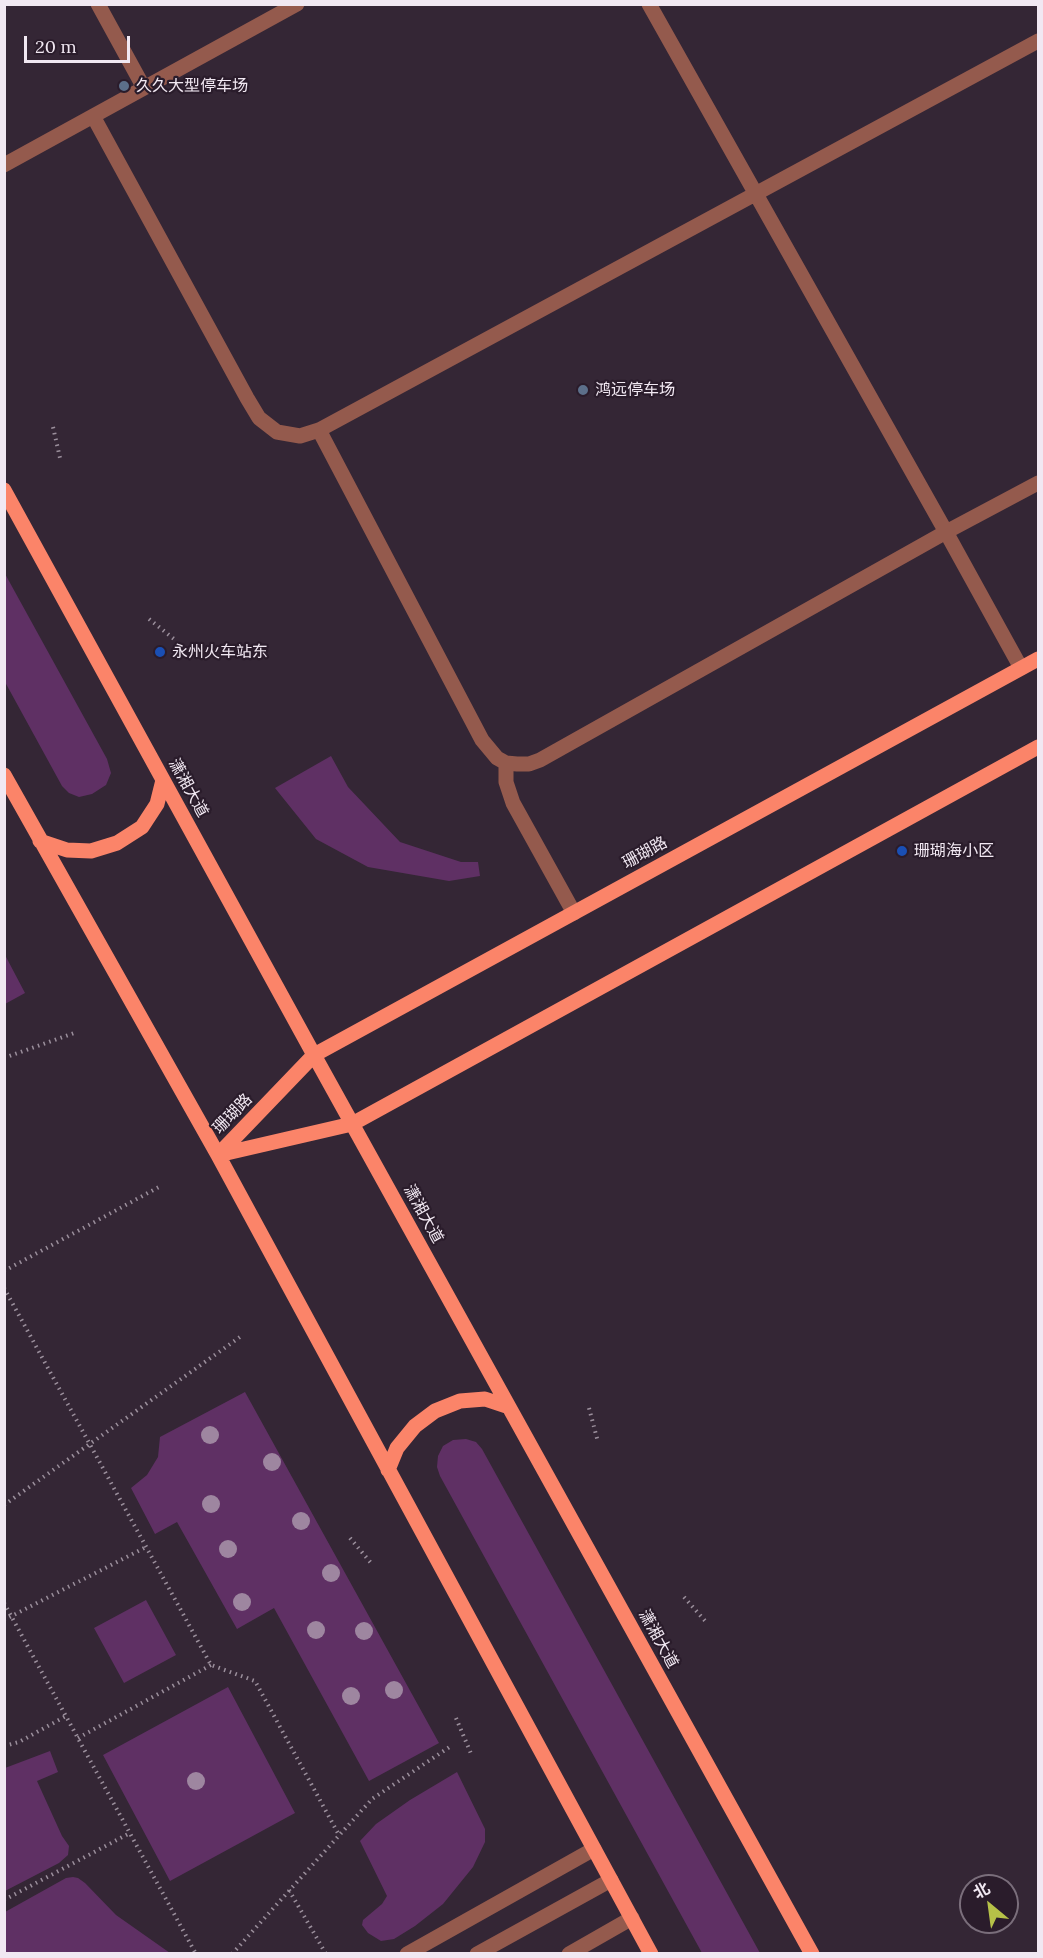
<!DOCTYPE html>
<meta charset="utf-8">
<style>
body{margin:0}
#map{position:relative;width:1043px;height:1958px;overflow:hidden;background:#342635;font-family:Lora,"Noto Sans SC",serif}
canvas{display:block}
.frame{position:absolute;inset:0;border:6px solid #f1e8f2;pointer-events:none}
.north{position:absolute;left:959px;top:1874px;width:60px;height:60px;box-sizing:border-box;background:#2a1c2b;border:2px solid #7a6e7b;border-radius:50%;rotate:331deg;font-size:16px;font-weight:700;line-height:24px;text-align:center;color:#f1e8f2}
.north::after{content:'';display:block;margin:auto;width:21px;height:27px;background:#b6c148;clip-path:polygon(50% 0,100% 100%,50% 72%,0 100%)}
.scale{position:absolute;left:24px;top:36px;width:106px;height:27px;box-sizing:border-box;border:3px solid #f1e8f2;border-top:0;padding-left:8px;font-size:18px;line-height:21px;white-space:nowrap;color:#f1e8f2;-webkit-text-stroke:4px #2a1c2b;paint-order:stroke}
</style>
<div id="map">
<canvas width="1043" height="1958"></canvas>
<div class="frame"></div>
<div class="north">北</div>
<div class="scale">20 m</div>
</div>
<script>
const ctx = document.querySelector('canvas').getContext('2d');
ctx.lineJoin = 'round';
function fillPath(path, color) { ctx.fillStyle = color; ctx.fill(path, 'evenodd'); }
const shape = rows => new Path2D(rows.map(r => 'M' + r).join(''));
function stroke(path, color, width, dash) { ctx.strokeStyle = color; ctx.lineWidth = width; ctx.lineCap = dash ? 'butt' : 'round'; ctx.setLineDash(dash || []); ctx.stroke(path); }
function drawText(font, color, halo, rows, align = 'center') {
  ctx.font = font + ' Lora,"Noto Sans SC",serif'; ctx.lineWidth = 4.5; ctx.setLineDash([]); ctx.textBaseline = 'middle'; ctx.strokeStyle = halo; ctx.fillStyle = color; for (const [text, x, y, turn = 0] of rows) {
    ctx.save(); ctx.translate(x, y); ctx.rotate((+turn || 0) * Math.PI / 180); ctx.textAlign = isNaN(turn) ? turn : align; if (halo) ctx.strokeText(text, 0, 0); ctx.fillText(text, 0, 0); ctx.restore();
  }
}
const green = shape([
 [4,572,107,759,111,773,106,785,92,794,79,797,69,793,62,786,5,682],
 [331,756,348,787,400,842,461,862,478,862,480,876,449,881,368,867,316,839,275,788],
 [5,955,25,993,5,1004,4,1004],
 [245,1392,439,1743,369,1781,274,1608,237,1629,177,1522,155,1534,131,1488,147,1475,158,1457,160,1437],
 [466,1439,476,1442,482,1449,760,1953,702,1953,440,1476,437,1467,438,1456,443,1446,453,1440],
 [146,1600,176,1655,124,1683,94,1628],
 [228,1687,295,1813,170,1881,103,1755],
 [50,1751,58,1772,37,1781,62,1836,69,1846,68,1855,59,1863,5,1891,5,1768],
 [457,1772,485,1829,485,1842,473,1867,443,1904,415,1926,394,1939,381,1941,368,1933,362,1925,363,1920,382,1904,387,1896,360,1841,376,1824,410,1800],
 [73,1877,78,1878,85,1883,116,1915,170,1953,5,1953,5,1912,66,1878]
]);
const path = shape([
 [53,427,60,458],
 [149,619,174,639],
 [4,1058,74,1033],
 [4,1271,159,1187],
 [4,1288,211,1665,255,1681,339,1835],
 [589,1408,598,1442],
 [4,1505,240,1337],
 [350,1538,371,1563],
 [684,1597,707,1623],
 [4,1603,196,1954],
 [4,1620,146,1547],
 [456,1718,472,1756],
 [78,1738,211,1665],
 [4,1746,19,1742,66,1716],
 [289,1890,326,1954],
 [4,1900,130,1833],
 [232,1954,372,1799,451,1746]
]);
const service = shape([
 [98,4,144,88],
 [649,4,946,532,1021,668],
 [93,116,247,398,259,418,277,432,300,436,319,430,1038,41],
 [4,165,297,4],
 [319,430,482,740,497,758,506,763,517,764,529,764,540,760,946,532,1038,483],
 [506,763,506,782,513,803,574,913],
 [407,1954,594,1849],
 [477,1954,611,1880]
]);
const tertiary = shape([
 [569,1954,632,1918]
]);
const primary = shape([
 [4,490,314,1055,812,1954],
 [4,775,218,1155,651,1954],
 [40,841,67,850,91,851,117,843,142,827,157,804,163,780],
 [218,1155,314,1055,1038,659],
 [218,1155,352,1124,1038,747],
 [388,1470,397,1448,415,1426,435,1411,460,1401,485,1399,509,1407]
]);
const trees = [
 [210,1435],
 [272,1462],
 [211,1504],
 [301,1521],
 [228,1549],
 [331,1573],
 [242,1602],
 [316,1630],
 [364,1631],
 [394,1690],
 [351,1696],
 [196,1781]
];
const markers = [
 [124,86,6,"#5c6f8a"],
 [583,390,6,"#5c6f8a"],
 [160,652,6,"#1a4fb4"],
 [902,851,6,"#1a4fb4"]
];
const poiNames = [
 ["久久大型停车场",136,86],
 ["鸿远停车场",595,390],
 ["永州火车站东",172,652],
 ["珊瑚海小区",914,851]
];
const streetNames = [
 ["潇湘大道",188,788,61],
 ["珊瑚路",645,853,-29],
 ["珊瑚路",233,1114,-46],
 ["潇湘大道",423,1214,61],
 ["潇湘大道",658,1639,61]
];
fillPath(green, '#5f3064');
stroke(path, '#9b8f9c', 4, [1.5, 4.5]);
stroke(service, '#945a4d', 15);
stroke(tertiary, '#945a4d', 15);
stroke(primary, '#fb8469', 15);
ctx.fillStyle = '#9e86a0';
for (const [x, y] of trees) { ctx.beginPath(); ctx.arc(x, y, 9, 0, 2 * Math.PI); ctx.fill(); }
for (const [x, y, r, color] of markers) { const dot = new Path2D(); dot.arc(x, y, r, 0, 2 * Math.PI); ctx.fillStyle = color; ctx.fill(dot); stroke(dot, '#2a1c2b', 2); }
drawText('16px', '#f1e8f2', '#2a1c2b', poiNames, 'left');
drawText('16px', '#f1e8f2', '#2a1c2b', streetNames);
</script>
